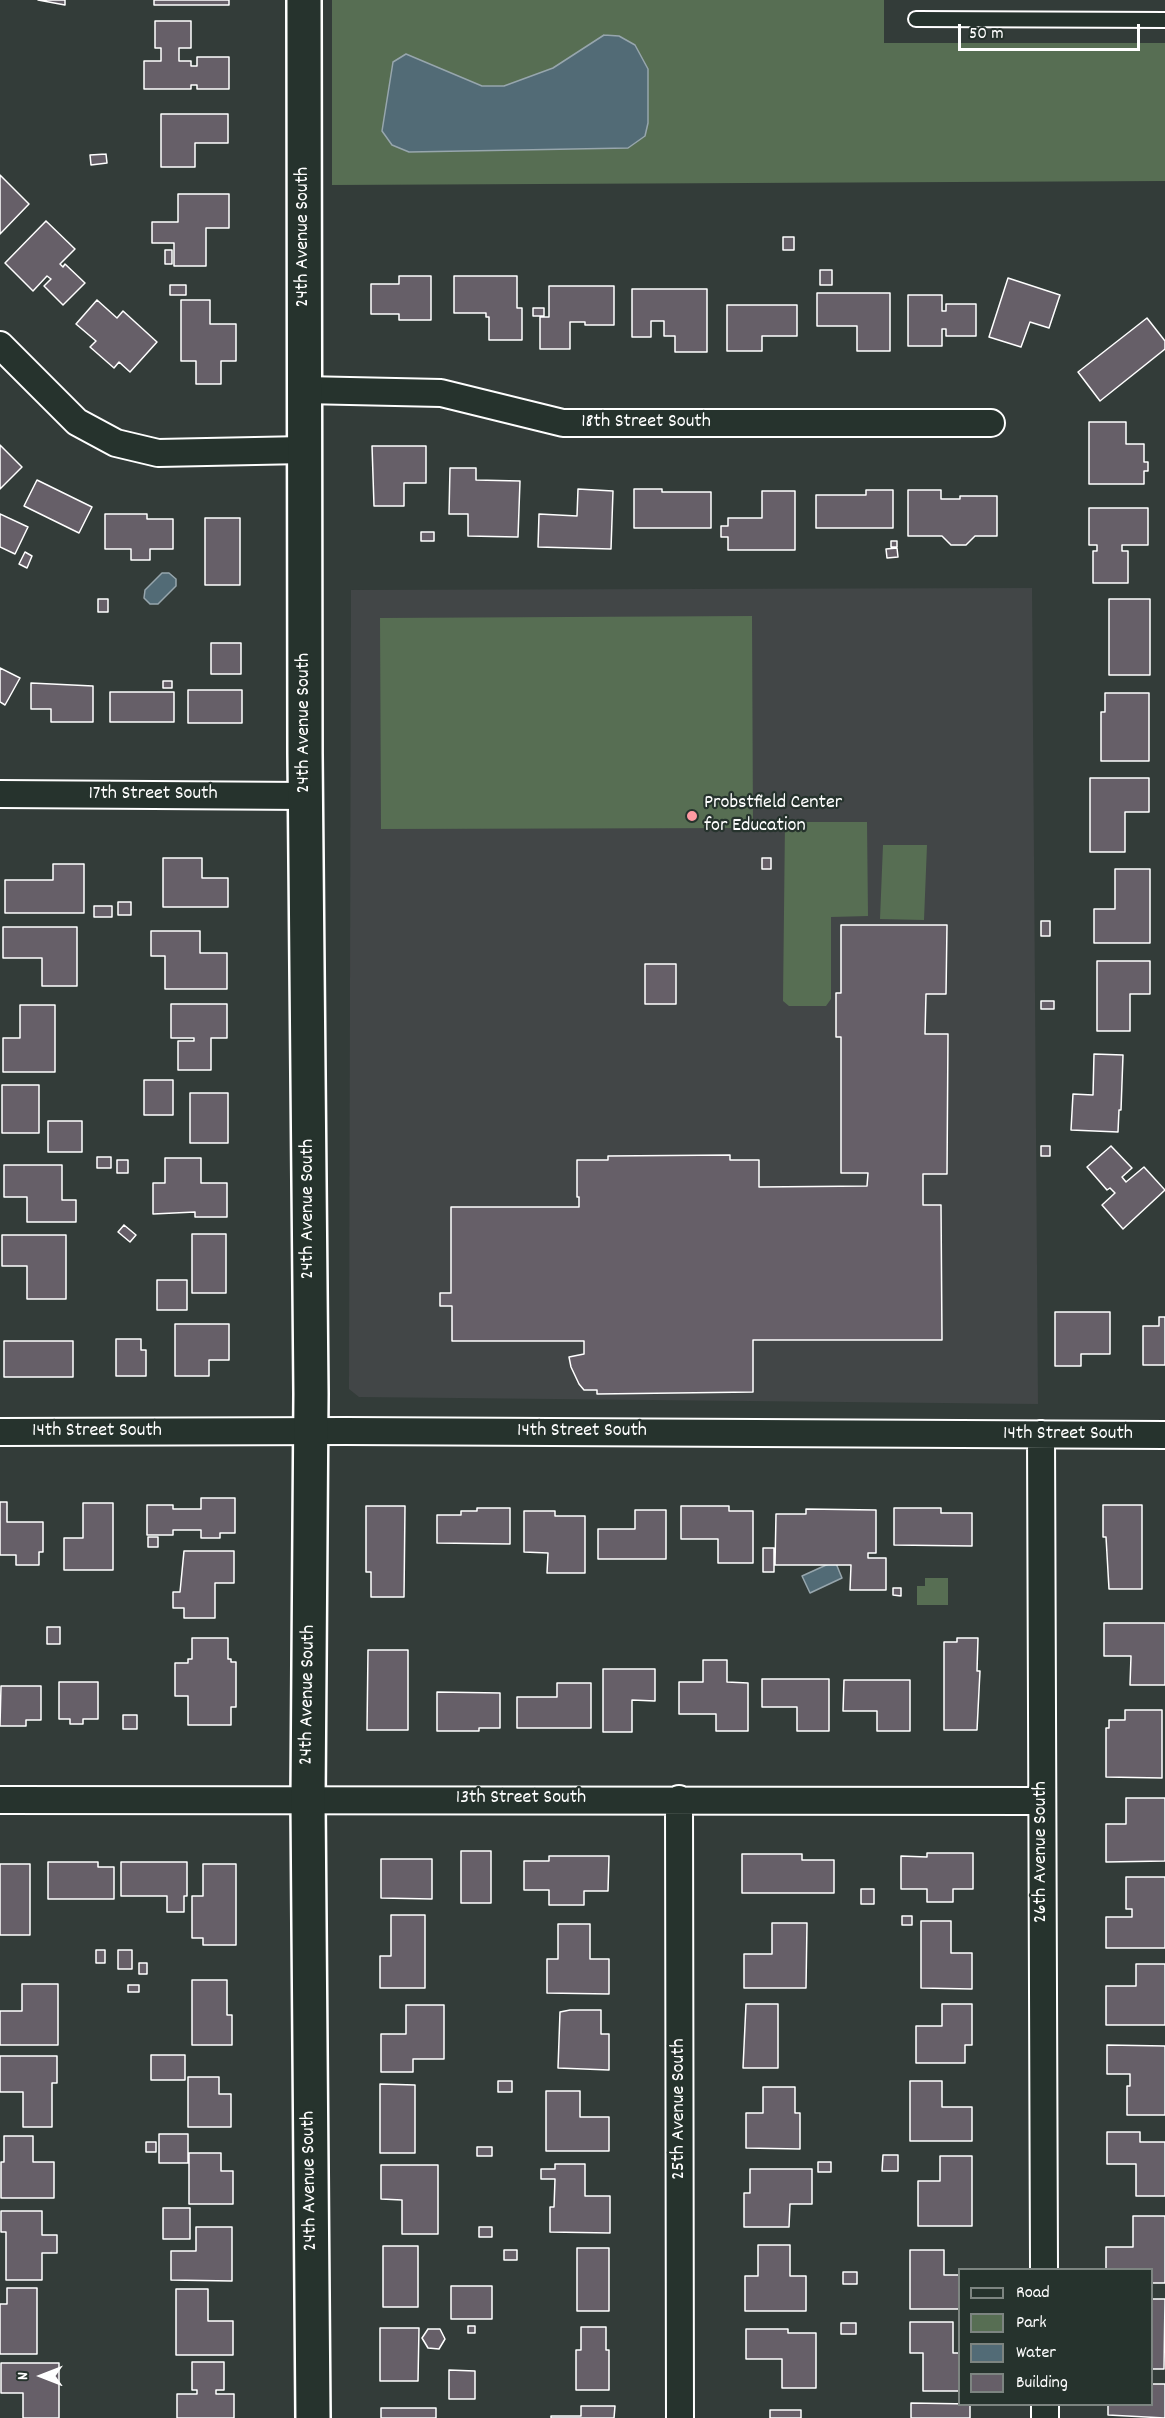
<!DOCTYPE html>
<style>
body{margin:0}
#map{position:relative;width:1165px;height:2418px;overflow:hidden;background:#333c39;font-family:Dekko,sans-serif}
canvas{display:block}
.legend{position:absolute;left:958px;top:2268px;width:195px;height:138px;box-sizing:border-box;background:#26332d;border:2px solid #7d8581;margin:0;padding:8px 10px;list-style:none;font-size:18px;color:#fff}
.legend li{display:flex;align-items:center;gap:12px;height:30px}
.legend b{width:30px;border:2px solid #7d8581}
.north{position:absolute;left:12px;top:2346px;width:60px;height:60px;-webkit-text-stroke:4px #26332d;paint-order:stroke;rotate:270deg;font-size:16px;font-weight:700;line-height:24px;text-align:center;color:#fff}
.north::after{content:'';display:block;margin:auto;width:21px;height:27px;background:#fff;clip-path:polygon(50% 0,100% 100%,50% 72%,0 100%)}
.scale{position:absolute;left:958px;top:24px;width:182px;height:27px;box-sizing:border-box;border:3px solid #fff;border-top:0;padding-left:8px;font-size:18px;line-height:21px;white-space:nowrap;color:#fff;-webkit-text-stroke:4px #26332d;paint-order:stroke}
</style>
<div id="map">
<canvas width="1165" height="2418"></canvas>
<ul class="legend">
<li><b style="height:8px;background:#26332d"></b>Road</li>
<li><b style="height:16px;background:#576e53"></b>Park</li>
<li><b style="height:16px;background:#526b76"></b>Water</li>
<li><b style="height:16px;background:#665f68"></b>Building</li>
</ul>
<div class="north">N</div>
<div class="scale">50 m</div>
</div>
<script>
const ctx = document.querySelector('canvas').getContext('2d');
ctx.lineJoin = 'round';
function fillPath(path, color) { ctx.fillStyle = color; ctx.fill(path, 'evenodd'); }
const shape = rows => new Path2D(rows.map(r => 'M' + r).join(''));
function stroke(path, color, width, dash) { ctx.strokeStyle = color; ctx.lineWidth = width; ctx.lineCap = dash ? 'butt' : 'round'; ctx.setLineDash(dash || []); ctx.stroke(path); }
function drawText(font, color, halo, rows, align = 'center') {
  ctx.font = font + ' Dekko,sans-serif'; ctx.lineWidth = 4.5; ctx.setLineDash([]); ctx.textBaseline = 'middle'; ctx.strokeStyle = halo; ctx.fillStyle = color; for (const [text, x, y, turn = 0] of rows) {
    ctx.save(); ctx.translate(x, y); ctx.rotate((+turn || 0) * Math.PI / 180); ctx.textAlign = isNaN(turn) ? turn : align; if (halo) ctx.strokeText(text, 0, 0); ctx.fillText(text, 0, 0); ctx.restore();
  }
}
const built = shape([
 [1032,588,1038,1404,359,1397,349,1389,351,590]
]);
const green = shape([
 [332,0,884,0,884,43,1165,43,1165,181,332,185],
 [752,616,753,828,381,829,380,618],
 [785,822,867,822,868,916,831,917,831,999,826,1006,789,1006,783,1001],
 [883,845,927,845,924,920,880,919],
 [925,1578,948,1578,948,1605,917,1605,917,1586,925,1586]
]);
const water = shape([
 [604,35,619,36,635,45,648,69,648,123,645,136,628,148,409,152,392,145,382,131,393,62,406,54,482,86,504,86,553,68,604,35],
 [162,573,169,573,176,579,176,586,158,604,150,604,144,598,145,590,162,573],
 [835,1561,842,1578,810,1593,802,1576,835,1561]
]);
const building = shape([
 [38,0,65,0,65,5,38,0],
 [154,0,229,0,229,5,154,5,154,0],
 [155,21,191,21,191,48,179,48,179,61,191,61,191,66,197,66,197,57,229,57,229,89,197,89,197,85,191,85,191,89,144,89,144,61,161,61,161,48,155,48,155,21],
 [161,114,228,114,228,143,195,143,195,167,161,167,161,114],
 [106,154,107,163,91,165,90,155,106,154],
 [0,175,29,204,0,234,0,175],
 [178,194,229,194,229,228,206,228,206,266,174,266,174,243,152,243,152,222,178,222,178,194],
 [46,221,75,249,60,264,63,267,65,264,85,283,63,305,44,286,51,279,47,276,33,291,5,263,46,221],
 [783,237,794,237,794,250,783,250,783,237],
 [165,250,172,250,172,264,165,264,165,250],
 [820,270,832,270,832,285,820,285,820,270],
 [399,276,431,276,431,320,399,320,399,314,371,314,371,284,399,284,399,276],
 [454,276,517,276,517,308,522,308,522,340,489,340,489,317,486,317,486,313,454,313,454,276],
 [1008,278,1060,295,1049,328,1030,322,1021,347,989,337,1008,278],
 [170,285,186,285,186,295,170,295,170,285],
 [549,286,614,286,614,325,585,325,585,322,570,322,570,349,540,349,540,317,549,317,549,286],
 [632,289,707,289,707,352,675,352,675,336,664,336,664,321,651,321,651,337,632,337,632,289],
 [817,293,890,293,890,351,857,351,857,326,817,326,817,293],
 [908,295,942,295,942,311,946,311,946,304,976,304,976,336,946,336,946,329,942,329,942,346,908,346,908,295],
 [97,300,117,318,123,311,157,342,130,372,119,362,114,368,90,347,96,341,76,324,97,300],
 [181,300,210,300,210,324,236,324,236,361,221,361,221,384,196,384,196,361,181,361,181,300],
 [727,305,797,305,797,336,762,336,762,351,727,351,727,305],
 [533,308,544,308,544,316,533,316,533,308],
 [1147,318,1165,341,1165,349,1100,401,1078,372,1147,318],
 [1089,422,1126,422,1126,444,1144,444,1144,462,1148,462,1148,471,1144,471,1144,484,1089,484,1089,422],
 [0,445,22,467,0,489,0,445],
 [372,446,426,446,426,483,404,483,404,506,374,506,372,446],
 [450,468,476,468,476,480,520,481,518,537,468,536,468,514,449,514,450,468],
 [37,480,92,507,79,533,24,506,37,480],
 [578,489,613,491,611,549,538,547,539,514,577,516,578,489],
 [634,489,662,489,662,492,711,492,711,528,634,528,634,489],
 [866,490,893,490,893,528,816,528,816,495,866,495,866,490],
 [908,490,941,490,941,499,960,499,960,496,997,496,997,536,975,536,966,545,951,545,942,536,908,536,908,490],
 [762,491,795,491,795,550,728,550,728,537,721,537,721,526,728,526,728,518,762,518,762,491],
 [1089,508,1148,508,1148,545,1122,545,1122,551,1128,551,1128,583,1093,583,1093,551,1097,551,1097,545,1089,545,1089,508],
 [0,514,28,527,15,554,0,547,0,514],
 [105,514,147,514,147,519,173,519,173,549,150,549,150,560,131,560,131,549,105,549,105,514],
 [205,518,240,518,240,585,205,585,205,518],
 [421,532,434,532,434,541,421,541,421,532],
 [891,541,897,541,897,547,891,547,891,541],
 [897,548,898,557,887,558,886,549,897,548],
 [25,552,32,556,27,568,19,564,25,552],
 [98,599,108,599,108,612,98,612,98,599],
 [1109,599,1150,599,1150,675,1109,675,1109,599],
 [211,643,241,643,241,674,211,674,211,643],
 [0,668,20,678,5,705,0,702,0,668],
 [163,681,172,681,172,688,163,688,163,681],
 [31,683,93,686,93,722,51,722,51,709,31,709,31,683],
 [188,690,242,690,242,723,188,723,188,690],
 [110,692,174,692,174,722,110,722,110,692],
 [1105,693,1149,693,1149,761,1101,761,1101,712,1105,712,1105,693],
 [1090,778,1149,778,1149,812,1125,812,1125,852,1090,852,1090,778],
 [163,858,202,858,202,878,228,878,228,907,163,907,163,858],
 [762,858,771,858,771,869,762,869,762,858],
 [53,864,84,864,84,913,5,913,5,880,53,880,53,864],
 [1115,869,1150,869,1150,943,1094,943,1094,909,1115,909,1115,869],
 [118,902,131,902,131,915,118,915,118,902],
 [94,906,112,906,112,917,94,917,94,906],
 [1041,921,1050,921,1050,936,1041,936,1041,921],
 [841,925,947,925,946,994,926,994,925,1034,948,1034,947,1174,923,1174,923,1205,941,1205,942,1340,753,1340,753,1392,597,1394,597,1390,584,1390,579,1384,571,1367,569,1357,584,1354,584,1341,452,1341,452,1306,440,1306,440,1293,451,1293,451,1207,579,1207,579,1197,577,1197,577,1160,608,1160,608,1156,730,1155,730,1160,759,1160,759,1187,867,1186,868,1173,841,1173,841,1037,836,1037,836,993,841,993,841,925],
 [3,927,77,927,77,986,42,986,42,958,3,958,3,927],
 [151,931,200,931,200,953,227,953,227,989,165,989,165,956,151,956,151,931],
 [1097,961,1150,961,1150,994,1130,994,1130,1031,1097,1031,1097,961],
 [645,964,676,964,676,1004,645,1004,645,964],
 [1041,1001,1054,1001,1054,1009,1041,1009,1041,1001],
 [171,1004,227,1004,227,1038,211,1038,211,1070,178,1070,178,1041,194,1041,194,1038,171,1038,171,1004],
 [20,1005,55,1005,55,1072,3,1072,3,1038,20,1038,20,1005],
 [1094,1054,1123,1055,1121,1110,1119,1110,1118,1132,1071,1130,1073,1094,1093,1095,1094,1054],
 [144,1080,173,1080,173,1115,144,1115,144,1080],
 [2,1085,39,1085,39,1133,2,1133,2,1085],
 [190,1093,228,1093,228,1143,190,1143,190,1093],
 [48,1121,82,1121,82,1152,48,1152,48,1121],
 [1041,1146,1050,1146,1050,1156,1041,1156,1041,1146],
 [1111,1146,1132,1168,1122,1177,1126,1182,1144,1167,1165,1190,1123,1229,1102,1205,1115,1193,1110,1188,1107,1190,1087,1167,1111,1146],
 [97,1157,111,1157,111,1168,97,1168,97,1157],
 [165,1158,201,1158,201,1183,227,1183,227,1217,195,1217,195,1212,153,1214,153,1183,165,1183,165,1158],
 [117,1160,128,1160,128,1173,117,1173,117,1160],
 [4,1165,62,1165,62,1200,76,1200,76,1222,27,1222,27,1197,4,1197,4,1165],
 [124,1225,136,1235,130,1242,118,1232,124,1225],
 [192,1234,226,1234,226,1293,192,1293,192,1234],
 [2,1235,66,1235,66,1299,27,1299,27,1266,2,1266,2,1235],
 [157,1280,187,1280,187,1310,157,1310,157,1280],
 [1055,1312,1110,1312,1110,1354,1081,1354,1081,1366,1055,1366,1055,1312],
 [1159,1317,1165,1317,1165,1365,1143,1365,1143,1326,1159,1326,1159,1317],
 [175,1324,229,1324,229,1360,209,1360,209,1376,175,1376,175,1324],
 [116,1339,141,1339,141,1350,146,1350,146,1376,116,1376,116,1339],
 [4,1341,73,1341,73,1377,4,1377,4,1341],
 [201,1498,235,1498,235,1533,220,1533,220,1538,201,1538,201,1530,173,1530,173,1535,147,1535,147,1505,173,1505,173,1509,201,1509,201,1498],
 [0,1502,7,1502,7,1522,43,1522,43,1552,39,1552,39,1565,16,1565,16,1555,0,1555,0,1502],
 [83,1503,113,1503,113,1570,64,1570,64,1538,83,1538,83,1503],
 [1103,1505,1142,1505,1142,1589,1109,1589,1106,1537,1103,1537,1103,1505],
 [366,1506,405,1506,404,1597,371,1597,371,1572,366,1572,366,1506],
 [681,1506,729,1506,729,1511,753,1511,753,1563,718,1563,718,1539,681,1539,681,1506],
 [477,1508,510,1508,510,1544,437,1543,437,1515,461,1515,461,1511,477,1511,477,1508],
 [894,1508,941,1508,941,1513,972,1513,972,1546,894,1545,894,1508],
 [806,1509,876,1510,876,1553,868,1553,868,1558,886,1558,886,1590,850,1590,851,1565,775,1565,776,1514,806,1514,806,1509],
 [635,1510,666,1510,666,1559,598,1559,598,1529,635,1529,635,1510],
 [524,1511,555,1511,555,1516,585,1516,585,1573,547,1573,548,1553,524,1552,524,1511],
 [148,1537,158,1537,158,1547,148,1547,148,1537],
 [763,1548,774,1548,774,1572,763,1572,763,1548],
 [184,1551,234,1551,234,1583,215,1583,215,1618,184,1618,184,1608,173,1608,173,1592,180,1592,184,1551],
 [893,1588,901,1588,901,1596,893,1595,893,1588],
 [1104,1623,1165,1623,1165,1685,1130,1685,1131,1656,1104,1656,1104,1623],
 [47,1627,60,1627,60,1644,47,1644,47,1627],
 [192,1638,228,1638,228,1659,231,1659,231,1662,236,1662,236,1707,231,1707,231,1725,188,1725,188,1696,175,1696,175,1663,188,1663,188,1659,192,1659,192,1638],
 [957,1638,978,1638,977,1671,980,1671,977,1730,944,1730,944,1642,957,1642,957,1638],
 [368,1650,408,1650,408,1730,367,1730,368,1650],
 [703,1660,727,1660,727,1682,748,1683,748,1731,716,1731,716,1714,679,1714,679,1682,703,1682,703,1660],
 [603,1669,655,1669,655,1701,632,1700,632,1732,603,1732,603,1669],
 [762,1679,829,1679,829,1731,797,1731,797,1707,762,1707,762,1679],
 [844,1680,910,1680,910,1731,877,1731,877,1711,843,1711,844,1680],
 [59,1682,98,1682,98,1719,83,1719,83,1724,70,1724,70,1719,59,1719,59,1682],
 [557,1683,591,1683,591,1728,517,1728,517,1697,557,1697,557,1683],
 [1,1686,41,1686,41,1720,26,1720,26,1726,0,1726,1,1686],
 [437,1692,500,1693,500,1728,479,1728,479,1731,437,1731,437,1692],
 [1125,1710,1162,1710,1162,1778,1106,1777,1106,1728,1109,1728,1109,1720,1125,1720,1125,1710],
 [123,1715,137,1715,137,1729,123,1729,123,1715],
 [1126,1798,1165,1798,1165,1861,1106,1862,1106,1824,1126,1824,1126,1798],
 [461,1851,491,1851,491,1903,461,1903,461,1851],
 [927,1853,973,1853,973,1889,953,1889,953,1902,927,1902,927,1889,901,1889,901,1856,927,1857,927,1853],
 [742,1854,802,1854,802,1860,834,1860,834,1893,742,1893,742,1854],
 [549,1856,609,1856,608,1891,584,1891,584,1905,549,1905,549,1890,524,1890,524,1861,549,1861,549,1856],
 [381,1859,432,1859,432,1899,381,1898,381,1859],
 [48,1862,98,1862,98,1867,114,1867,114,1899,48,1899,48,1862],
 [121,1862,187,1862,187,1896,184,1896,184,1912,167,1912,167,1896,121,1896,121,1862],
 [0,1864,30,1864,30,1935,0,1935,0,1864],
 [203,1864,236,1864,236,1945,203,1945,203,1938,192,1938,192,1896,203,1896,203,1864],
 [1126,1877,1165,1877,1165,1948,1106,1948,1106,1917,1132,1917,1132,1909,1126,1909,1126,1877],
 [861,1889,874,1889,874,1904,861,1904,861,1889],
 [391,1915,425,1915,425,1988,380,1988,380,1956,391,1956,391,1915],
 [902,1916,912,1916,912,1925,902,1925,902,1916],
 [921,1921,951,1921,951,1953,972,1953,972,1989,921,1988,921,1921],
 [772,1923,807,1923,806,1988,744,1988,744,1954,772,1954,772,1923],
 [558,1924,590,1924,590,1959,609,1959,609,1994,547,1993,547,1959,558,1959,558,1924],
 [96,1950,105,1950,105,1963,96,1963,96,1950],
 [118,1950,132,1950,132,1969,118,1969,118,1950],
 [139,1963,147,1963,147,1974,139,1974,139,1963],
 [1136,1964,1165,1964,1165,2025,1106,2025,1106,1986,1136,1986,1136,1964],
 [192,1980,227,1980,227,2015,232,2015,232,2045,192,2045,192,1980],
 [22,1984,58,1984,58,2045,0,2045,0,2011,22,2011,22,1984],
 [128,1985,139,1985,139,1992,128,1992,128,1985],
 [746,2004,778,2004,778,2068,743,2068,746,2004],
 [942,2004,972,2004,972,2045,965,2045,965,2063,916,2063,916,2026,942,2026,942,2004],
 [406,2005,444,2005,444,2059,413,2059,413,2072,381,2072,381,2034,406,2034,406,2005],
 [570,2010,601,2010,601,2034,609,2034,609,2070,558,2068,560,2012,570,2010],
 [1107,2045,1165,2046,1165,2115,1127,2115,1127,2086,1130,2086,1130,2074,1107,2074,1107,2045],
 [151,2055,185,2055,185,2080,151,2080,151,2055],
 [0,2056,57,2056,57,2083,52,2083,52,2127,23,2127,23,2092,0,2092,0,2056],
 [188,2077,219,2077,219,2094,231,2094,231,2127,188,2127,188,2077],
 [498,2081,512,2081,512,2092,498,2092,498,2081],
 [910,2081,942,2081,942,2107,972,2107,972,2141,910,2141,910,2081],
 [380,2084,415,2085,415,2153,380,2153,380,2084],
 [763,2087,795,2087,795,2113,800,2113,800,2149,746,2148,746,2113,763,2113,763,2087],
 [546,2091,580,2091,580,2117,609,2117,609,2151,546,2151,546,2091],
 [1107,2132,1140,2132,1140,2142,1165,2142,1165,2196,1136,2196,1136,2164,1107,2164,1107,2132],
 [159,2134,188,2134,188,2163,159,2163,159,2134],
 [4,2136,33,2136,33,2162,54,2162,54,2198,1,2198,1,2162,4,2162,4,2136],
 [146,2142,156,2142,156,2152,146,2152,146,2142],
 [477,2147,492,2147,492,2156,477,2156,477,2147],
 [189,2153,221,2153,221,2171,233,2171,233,2204,189,2204,189,2153],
 [883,2155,898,2155,898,2171,882,2171,883,2155],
 [940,2156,972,2156,972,2226,918,2226,918,2181,940,2181,940,2156],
 [818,2162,831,2162,831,2172,818,2172,818,2162],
 [555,2164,585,2164,585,2196,610,2196,610,2233,550,2232,550,2207,554,2207,555,2179,541,2179,541,2169,555,2169,555,2164],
 [381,2165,438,2165,438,2234,402,2234,402,2200,381,2199,381,2165],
 [750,2169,812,2169,812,2204,790,2204,789,2227,744,2227,744,2193,750,2193,750,2169],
 [163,2208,190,2208,190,2239,163,2239,163,2208],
 [1,2211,42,2211,42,2235,57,2235,57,2253,42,2253,42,2280,6,2280,6,2232,1,2232,1,2211],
 [1133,2216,1165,2216,1165,2283,1152,2283,1152,2270,1106,2270,1106,2247,1133,2247,1133,2216],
 [196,2227,232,2227,232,2281,171,2280,171,2251,196,2251,196,2227],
 [479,2227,492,2227,492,2237,479,2237,479,2227],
 [758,2245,790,2245,790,2276,806,2276,806,2311,745,2311,745,2276,758,2276,758,2245],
 [383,2246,418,2246,418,2307,383,2307,383,2246],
 [577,2248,609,2248,609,2311,577,2311,577,2248],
 [504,2250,517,2250,517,2260,504,2260,504,2250],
 [910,2250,944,2250,944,2275,960,2275,960,2309,910,2309,910,2250],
 [843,2272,857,2272,857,2284,843,2284,843,2272],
 [451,2286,492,2286,492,2319,451,2319,451,2286],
 [7,2288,37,2288,37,2354,0,2354,0,2304,7,2304,7,2288],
 [176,2289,208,2289,208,2321,233,2321,233,2355,176,2355,176,2289],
 [1152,2299,1165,2299,1164,2369,1152,2369,1152,2299],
 [910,2322,953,2322,953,2353,960,2353,960,2391,923,2391,923,2353,910,2353,910,2322],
 [841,2323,856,2323,856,2334,841,2334,841,2323],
 [468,2326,475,2326,475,2333,468,2333,468,2326],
 [581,2327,606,2327,606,2350,609,2350,609,2390,576,2390,576,2350,581,2350,581,2327],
 [380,2328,419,2328,418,2381,380,2381,380,2328],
 [428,2329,440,2329,445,2339,439,2349,428,2348,422,2338,428,2329],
 [746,2329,788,2329,788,2333,816,2333,816,2388,782,2388,782,2359,746,2359,746,2329],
 [192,2362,224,2362,224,2390,216,2390,216,2394,234,2394,234,2418,177,2418,177,2394,197,2394,197,2390,192,2390,192,2362],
 [1,2363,59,2363,59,2418,23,2418,23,2393,1,2393,1,2363],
 [449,2370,475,2371,475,2399,449,2399,449,2370],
 [1152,2384,1165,2384,1165,2418,1108,2415,1108,2404,1152,2404,1152,2384],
 [911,2403,970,2404,970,2418,911,2418,911,2403],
 [581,2406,615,2406,614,2418,551,2418,551,2416,581,2416,581,2406],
 [381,2408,436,2408,436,2418,381,2418,381,2408],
 [770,2410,801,2410,801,2418,770,2418,770,2410]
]);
const service = shape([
 [916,19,1165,20]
]);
const minor = shape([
 [0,345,77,422,116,443,158,453,304,450],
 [304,390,441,393,563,423,991,423],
 [0,794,306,796],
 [0,1432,346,1431,1165,1435],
 [1041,1434,1044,2270],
 [679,1799,680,2418],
 [0,1800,1042,1801],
 [1045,2404,1045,2418]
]);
const tertiary = shape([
 [304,0,305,754,311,1394,308,1800,313,2418]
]);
const markers = [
 [692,816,6,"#ff9aa2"]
];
const streetNames = [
 ["24th Avenue South",304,237,-90],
 ["18th Street South",646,423],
 ["24th Avenue South",305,723,-90],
 ["17th Street South",153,795],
 ["24th Avenue South",309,1209,-90],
 ["14th Street South",97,1432],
 ["14th Street South",582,1432],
 ["14th Street South",1068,1435],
 ["24th Avenue South",309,1695,-89],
 ["13th Street South",521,1799],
 ["26th Avenue South",1042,1852,-90],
 ["25th Avenue South",680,2109,-90],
 ["24th Avenue South",311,2181,-91]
];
const poiNames = [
 ["Probstfield Center",704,804],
 ["for Education",704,827]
];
fillPath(built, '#424647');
fillPath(green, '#576e53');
fillPath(water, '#526b76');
stroke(water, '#97a6ad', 1.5);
fillPath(building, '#665f68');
stroke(building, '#fff', 1.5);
stroke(service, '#fff', 18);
stroke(minor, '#fff', 30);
stroke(tertiary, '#fff', 38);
stroke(service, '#26332d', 14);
stroke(minor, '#26332d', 26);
stroke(tertiary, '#26332d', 33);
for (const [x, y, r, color] of markers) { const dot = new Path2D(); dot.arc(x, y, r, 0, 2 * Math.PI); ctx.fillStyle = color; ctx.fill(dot); stroke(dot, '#26332d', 2); }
drawText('20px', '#fff', '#26332d', streetNames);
drawText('20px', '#fff', '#26332d', poiNames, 'left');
</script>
